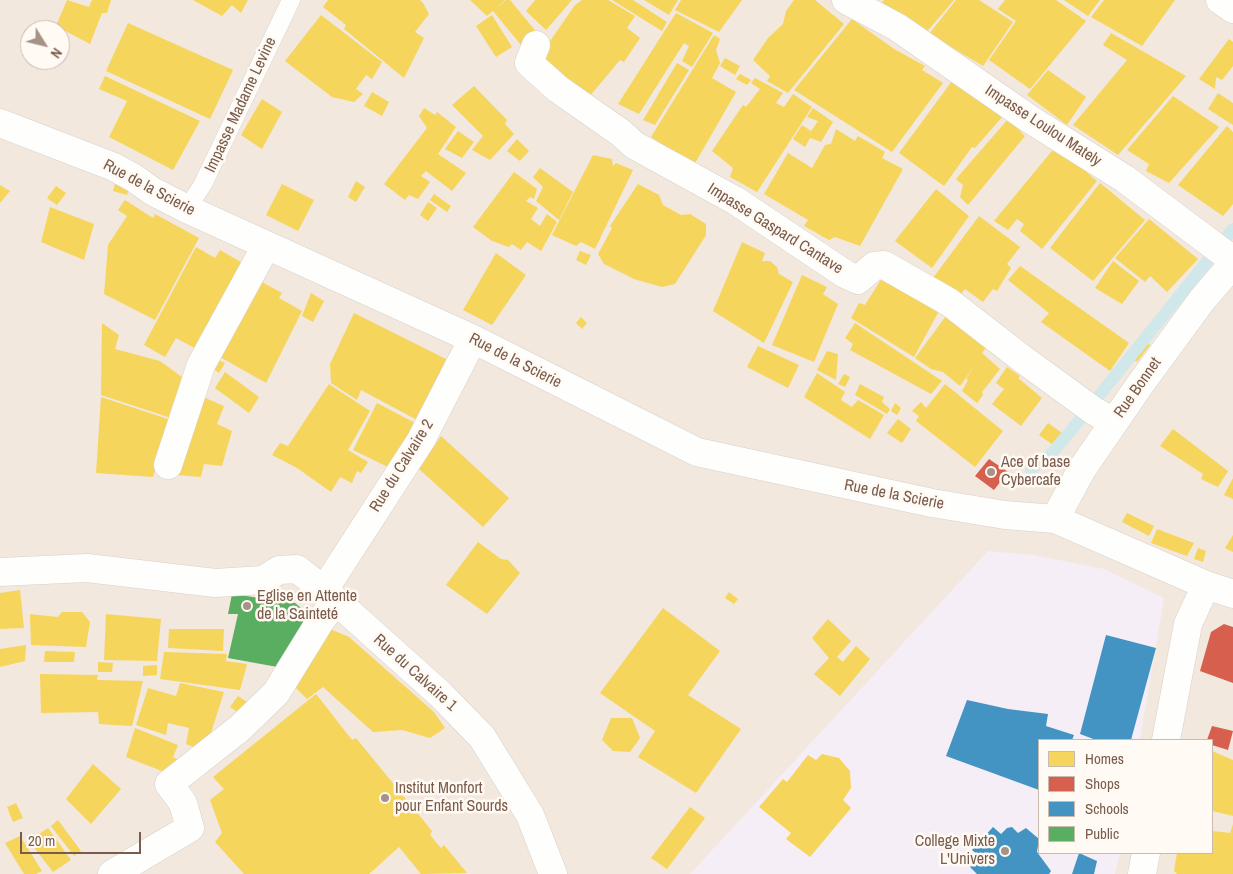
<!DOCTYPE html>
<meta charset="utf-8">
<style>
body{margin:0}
#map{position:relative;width:1233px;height:874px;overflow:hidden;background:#f9f5f0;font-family:"Archivo Narrow",sans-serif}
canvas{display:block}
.legend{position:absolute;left:1038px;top:739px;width:175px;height:115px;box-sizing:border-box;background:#fffaf3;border:1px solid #cabbb1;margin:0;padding:6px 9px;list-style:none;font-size:15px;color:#7a5c4d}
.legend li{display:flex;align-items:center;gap:10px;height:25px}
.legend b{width:25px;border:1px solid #cabbb1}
.north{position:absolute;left:20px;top:20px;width:50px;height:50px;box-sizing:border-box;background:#fffaf3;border:1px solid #cabbb1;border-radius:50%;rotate:126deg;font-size:14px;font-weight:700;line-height:20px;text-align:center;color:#7a5c4d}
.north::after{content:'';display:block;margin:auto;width:18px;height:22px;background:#a69286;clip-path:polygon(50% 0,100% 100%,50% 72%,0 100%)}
.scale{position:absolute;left:20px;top:832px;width:121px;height:22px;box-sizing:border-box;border:2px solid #7a5c4d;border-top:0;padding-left:6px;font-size:15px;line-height:18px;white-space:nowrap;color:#7a5c4d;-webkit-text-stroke:4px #fffaf3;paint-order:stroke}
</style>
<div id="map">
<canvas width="1233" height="874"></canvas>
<ul class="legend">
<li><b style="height:14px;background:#f6d55c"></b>Homes</li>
<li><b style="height:14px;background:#d6604d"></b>Shops</li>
<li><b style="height:14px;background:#4393c3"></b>Schools</li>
<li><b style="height:14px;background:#5aae61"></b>Public</li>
</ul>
<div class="north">N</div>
<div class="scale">20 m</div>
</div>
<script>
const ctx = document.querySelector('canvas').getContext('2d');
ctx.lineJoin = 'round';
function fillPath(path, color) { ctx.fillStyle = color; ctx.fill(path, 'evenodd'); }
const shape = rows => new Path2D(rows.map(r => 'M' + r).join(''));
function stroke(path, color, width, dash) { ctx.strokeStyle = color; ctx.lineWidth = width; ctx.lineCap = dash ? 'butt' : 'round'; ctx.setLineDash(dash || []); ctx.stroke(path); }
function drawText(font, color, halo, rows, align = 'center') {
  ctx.font = font + ' "Archivo Narrow",sans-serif'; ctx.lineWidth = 5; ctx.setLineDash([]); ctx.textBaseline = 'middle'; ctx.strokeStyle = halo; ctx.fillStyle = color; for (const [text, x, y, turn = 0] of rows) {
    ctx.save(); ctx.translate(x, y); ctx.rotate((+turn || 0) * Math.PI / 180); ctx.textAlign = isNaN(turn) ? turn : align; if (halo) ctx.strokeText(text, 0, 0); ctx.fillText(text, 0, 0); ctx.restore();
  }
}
const residential = shape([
 [0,0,1233,0,1233,874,0,874],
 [30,30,60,30,60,60,30,60],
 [1039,740,1212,740,1212,853,1039,853]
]);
const education = shape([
 [988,551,1033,555,1104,569,1164,598,1140,740,1039,740,1039,853,1120,853,1115,874,690,874]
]);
const homes = shape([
 [67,0,89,7,92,0,111,0,107,13,102,13,90,44,56,26],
 [193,0,248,0,241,13,232,5,222,16],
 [328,0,420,0,423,3,429,14,415,32,424,38,404,78,344,29,346,25,323,7],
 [470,0,505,0,494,10,506,0,510,0,538,34,521,45,493,11,487,16],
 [535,0,572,0,546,30,526,11],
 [582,0,608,0,635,16,627,28,640,38,624,62,620,60,589,97,537,64,546,47,575,5],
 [612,0,633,0,667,22,662,31],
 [644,0,678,0,669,15],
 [681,0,742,0,719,32,675,10],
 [794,0,815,0,844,24,788,93,767,81,770,76,753,60,768,38,783,24,786,11],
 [884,0,954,0,924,35,880,5],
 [956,0,979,0,1013,22,983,66,929,34],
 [1005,0,1056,0,1086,21,1030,89,989,60,1016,21,998,9],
 [1064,0,1100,0,1088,16],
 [1104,0,1175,0,1142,46,1091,17],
 [676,13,713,33,692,67,682,61,689,46,684,43,639,114,618,104],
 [321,15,382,62,372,79,366,75,356,89,363,94,354,102,332,97,285,61],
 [492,15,512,47,496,57,476,26],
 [852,19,894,49,925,66,922,70,943,83,892,152,794,90],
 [128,23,233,70,210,119,106,71],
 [1111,33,1186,76,1118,155,1073,125,1127,60,1103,45],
 [714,35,720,39,716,50,720,63,712,78,736,92,694,165,651,137],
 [1229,39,1233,42,1233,66,1222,80,1216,77,1215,89,1199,79],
 [725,58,740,66,735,75,720,66],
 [677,63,689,70,655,125,643,120],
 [1048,70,1086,97,1067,125,1027,95],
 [740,74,751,80,747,85,736,79],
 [105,76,200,121,173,170,109,137,127,101,99,89],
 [755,78,783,93,776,103,784,107,793,94,812,107,757,192,730,177,733,168,712,151,743,105,746,107,760,89,751,83],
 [952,81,1003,116,975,148,972,147,944,186,899,153],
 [474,86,507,120,505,124,514,134,490,160,472,150,483,136,452,105],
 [372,92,389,102,382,116,364,106],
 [1218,93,1233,103,1233,125,1208,109],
 [1173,96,1219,127,1169,183,1146,171,1149,164,1127,150],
 [262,99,282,112,262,149,241,135],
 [424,108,435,115,437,112,456,127,438,154,466,173,452,191,426,171,421,176,430,182,418,199,409,195,405,200,384,184,427,128,419,116],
 [813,108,833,122,821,142,810,138,805,147,793,139,802,125,811,131,818,121,807,117],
 [1008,119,1025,136,968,205,960,197,963,185,956,179],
 [1227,126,1233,132,1233,204,1223,216,1178,185],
 [836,129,855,141,858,136,885,152,882,158,903,169,860,246,835,237,829,240,804,226,808,220,764,194,788,153,812,168,825,145,831,144],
 [458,131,474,142,462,158,445,149],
 [517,139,529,151,520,161,507,151],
 [1056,146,1097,181,1042,249,1020,231,1024,224,1017,219,1008,230,994,221],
 [593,155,612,159,613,166,616,163,633,170,595,249,581,242,576,246,552,235],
 [540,168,573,192,559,220,536,201,543,187,533,177],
 [514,172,537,189,534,199,530,197,526,201,538,208,531,219,540,226,547,214,557,222,541,251,527,242,521,250,512,244,509,247,492,241,473,227],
 [116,180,130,185,127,195,113,191],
 [356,181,365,187,356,202,348,197],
 [1100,183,1145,220,1093,281,1050,248],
 [282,184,314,200,298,231,266,215],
 [638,184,659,195,663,205,681,215,690,214,706,224,706,235,675,284,662,287,634,279,604,264,598,254,612,228,610,226],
 [0,185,10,191,0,203],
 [56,186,66,193,57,205,47,198],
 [936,189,969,216,932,268,895,241],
 [434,194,451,206,447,212,430,200],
 [125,200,153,218,155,214,199,238,155,320,104,294,108,245,127,216,118,210],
 [428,202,437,208,428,221,420,215],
 [50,207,94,224,84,260,41,242],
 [979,216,1020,247,1007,264,1011,268,997,291,993,289,983,302,965,289,958,298,933,278],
 [1149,219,1198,259,1167,292,1150,276,1145,282,1115,258],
 [742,242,765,253,762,261,770,261,777,267,779,274,793,282,764,343,713,311],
 [196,247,215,258,220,250,246,265,198,350,176,338,165,357,144,345],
 [580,251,591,255,586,265,576,260],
 [496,253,526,275,492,325,463,310],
 [1113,261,1139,281,1122,304,1095,288],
 [1020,266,1129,343,1110,371,1041,322,1049,313,1008,280],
 [802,275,827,287,823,294,838,304,814,362,772,345],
 [882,278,940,309,914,357,851,318,859,303,865,305],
 [260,281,282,293,279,298,302,311,266,383,220,357],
 [311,293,324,301,313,322,302,316],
 [949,312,988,345,982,353,1000,369,982,392,983,395,977,403,962,391,968,380,966,379,974,366,960,386,943,372,931,369,915,358],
 [354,313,446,359,417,420,361,390,357,400,331,383,330,364],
 [581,317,587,323,582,329,576,323],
 [102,323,119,335,115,349,160,361,182,377,171,418,101,395],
 [855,323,942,381,931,394,850,350,853,344,845,338],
 [1140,338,1150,345,1137,362,1127,354],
 [758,346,799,365,788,388,747,367],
 [827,351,838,354,836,380,817,370],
 [218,360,225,363,219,373,212,368],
 [1007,367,1020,376,1018,378,1042,398,1021,426,992,404,1004,389,996,383],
 [225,372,259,397,249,413,215,388],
 [817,373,845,392,841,400,852,407,858,400,884,415,870,439,804,397],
 [844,374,850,377,845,387,838,384],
 [329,384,370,411,348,450,368,462,361,473,357,471,352,483,340,477,331,492,297,468,272,455,280,443,288,446],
 [860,384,884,397,882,402,890,409,887,414,855,395],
 [945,384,1003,431,975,467,916,421,919,416,912,411,921,402,926,408],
 [101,397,171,420,153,477,96,473],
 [203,397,224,406,217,424,232,431,222,466,204,464,201,477,176,475],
 [377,403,415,423,392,469,353,450],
 [895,403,901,408,897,415,891,411],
 [898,419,911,429,902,443,887,433],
 [1048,423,1062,433,1053,445,1039,435],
 [1173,429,1228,471,1218,487,1201,479,1203,474,1160,446],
 [441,436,509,498,483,527,419,469],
 [1233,478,1233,499,1224,495],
 [1127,513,1154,526,1149,536,1122,522],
 [1157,529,1194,543,1187,556,1151,543],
 [1233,535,1233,552,1225,548],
 [478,542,501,559,508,560,520,573,487,614,446,585],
 [1198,548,1206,551,1203,562,1194,559],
 [20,590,24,628,0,629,0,593],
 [729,592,738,599,734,604,725,598],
 [663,608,720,651,688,695,741,729,696,793,638,757,655,731,600,693],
 [62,612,82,612,90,622,86,647,31,645,30,614,58,617],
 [106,614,161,619,157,661,104,660],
 [828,619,851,641,837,657,843,662,856,646,870,659,840,696,814,674,829,658,812,638],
 [169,629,224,629,223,651,168,648],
 [330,629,349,637,434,712,445,728,430,738,402,730,373,732,323,687,307,699,293,685],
 [26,645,25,661,0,667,0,649],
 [45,651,75,652,74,662,44,662],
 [164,652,227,654,226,661,247,664,240,690,160,679],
 [98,662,113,663,112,672,98,672],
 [157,665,157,675,143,676,143,666],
 [40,674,98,675,97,680,143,681,132,726,99,724,98,712,41,713],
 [180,683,224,692,205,752,186,744,189,728,168,723,166,735,136,725,148,688,176,696],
 [316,694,352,740,356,738,432,831,430,835,441,848,444,845,467,873,421,874,399,847,369,874,244,874,215,842,222,833,210,800,224,789,213,777],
 [238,696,250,704,242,715,230,707],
 [611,718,632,718,640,738,630,752,613,751,602,740],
 [135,728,178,745,173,757,179,760,172,775,126,757],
 [1212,751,1233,760,1233,816,1212,811],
 [822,754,839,758,850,771,851,788,843,800,851,808,810,857,786,839,791,833,759,807,783,779,787,782,808,755,816,760],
 [93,764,121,789,91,824,66,799],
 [16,803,23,818,13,822,7,807],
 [690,807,705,818,667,869,651,858],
 [58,820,81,851,74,856,51,826],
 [1233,824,1233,874,1177,874,1174,871,1177,853,1212,853,1212,831,1230,833],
 [48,828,71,860,53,872,29,841],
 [20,836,42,871,36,874,24,874,5,843]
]);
const shops = shape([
 [989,459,1008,472,994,490,975,476],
 [1224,624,1233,627,1233,683,1200,671,1211,632],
 [1212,726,1233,731,1228,750,1212,745,1212,740,1207,740]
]);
const schools = shape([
 [1106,635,1156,648,1131,740,1096,740,1080,734],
 [967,700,1008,709,1048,714,1046,726,1074,735,1072,740,1039,740,1039,790,946,756],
 [993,827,1001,834,1007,828,1012,827,1018,833,1026,828,1039,839,1037,852,1051,871,1049,874,977,874,970,867,980,857,972,850],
 [1079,853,1097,861,1094,874,1072,874]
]);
const public = shape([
 [232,594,295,603,312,617,283,668,228,658,238,614,228,614]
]);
const stream = shape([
 [1031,470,1050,455,1069,433,1233,229]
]);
const service = shape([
 [187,209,203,184,291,0]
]);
const minor = shape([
 [846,0,897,27,1031,120,1125,179,1233,260],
 [1220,0,1233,9],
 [536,45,529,63,558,89,621,133,634,145,736,201,845,274,858,280,874,266,884,265,949,302,1024,360,1094,411,1114,422],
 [0,123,114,167,134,178,152,191,187,209,473,339,697,452,932,503,1005,515,1055,519,1206,585,1233,594],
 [168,465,201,365,266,246],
 [1055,519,1082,469,1139,386,1202,300,1233,264],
 [0,572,87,568,215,583,263,580,279,570,297,569,324,590,440,694,482,737,530,815,553,874],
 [324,590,421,440,473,339],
 [1166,740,1188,624,1206,585],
 [112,874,190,828,183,803,169,784,240,728,276,693,321,620,336,601],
 [1142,874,1146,853]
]);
const markers = [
 [991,472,5,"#a69286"],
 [247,606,5,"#a69286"],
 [385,798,5,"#a69286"],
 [1005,851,5,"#a69286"]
];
const streetNames = [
 ["Impasse Madame Levine",241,105,-65],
 ["Impasse Loulou Mately",1043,126,33],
 ["Rue de la Scierie",149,188,28],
 ["Impasse Gaspard Cantave",775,229,32],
 ["Rue de la Scierie",515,361,27],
 ["Rue Bonnet",1138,388,-55],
 ["Rue du Calvaire 2",402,466,-58],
 ["Rue de la Scierie",894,495,11],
 ["Rue du Calvaire 1",415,673,42]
];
const poiNames = [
 ["Ace of base",1001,463],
 ["Cybercafe",1001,481],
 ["Eglise en Attente",257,597],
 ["de la Sainteté",257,615],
 ["Institut Monfort",395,789],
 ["pour Enfant Sourds",395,807],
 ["College Mixte",995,842,"right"],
 ["L'Univers",995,860,"right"]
];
fillPath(residential, '#f2e8de');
fillPath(education, '#f6eef6');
fillPath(homes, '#f6d55c');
fillPath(shops, '#d6604d');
fillPath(schools, '#4393c3');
fillPath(public, '#5aae61');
stroke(stream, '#d0e8ea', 12);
stroke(service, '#d7d1cb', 19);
stroke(minor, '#d7d1cb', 29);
stroke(service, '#fefefd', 18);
stroke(minor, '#fefefd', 28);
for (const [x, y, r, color] of markers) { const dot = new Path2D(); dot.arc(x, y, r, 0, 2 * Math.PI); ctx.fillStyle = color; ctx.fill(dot); stroke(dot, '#fffaf3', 2); }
drawText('16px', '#7a5c4d', '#fffaf3', streetNames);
drawText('16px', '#7a5c4d', '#fffaf3', poiNames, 'left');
</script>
